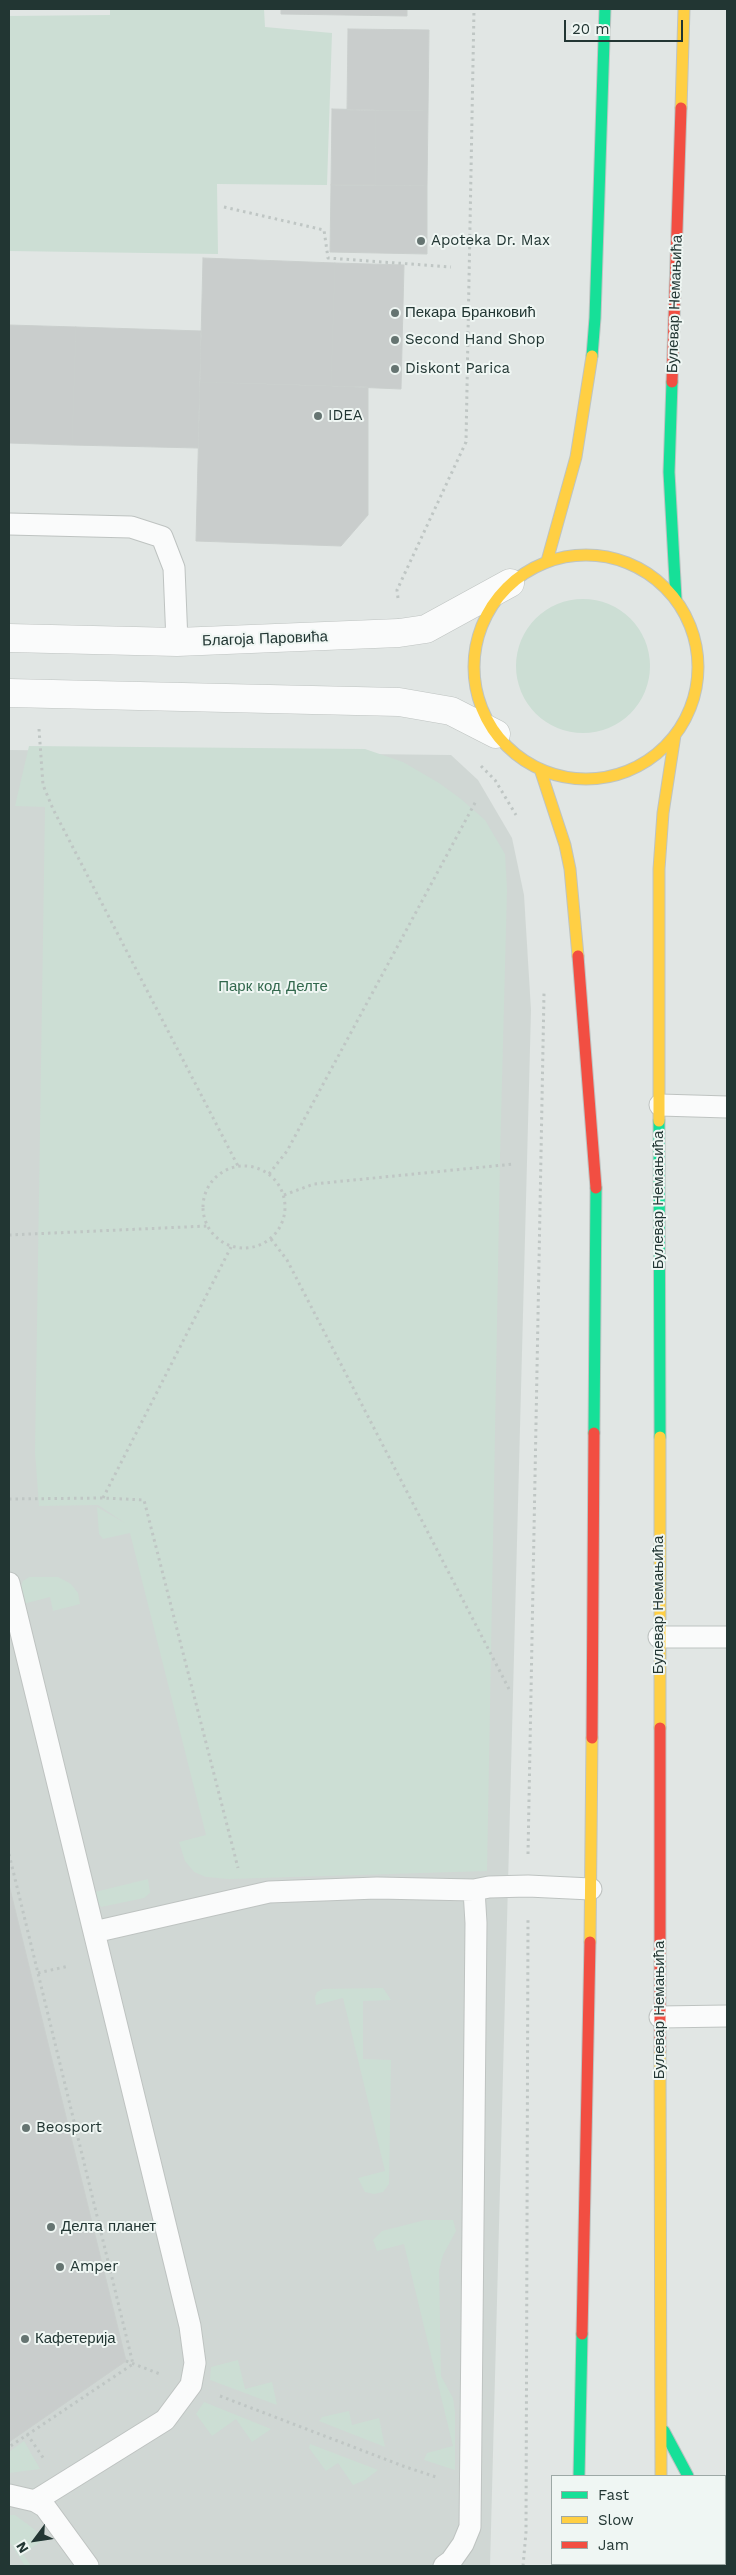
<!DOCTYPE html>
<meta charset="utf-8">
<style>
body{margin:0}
#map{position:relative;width:736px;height:2575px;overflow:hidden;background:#e1e6e4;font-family:"Work Sans",sans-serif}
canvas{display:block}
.frame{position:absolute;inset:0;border:10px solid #223633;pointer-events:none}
.legend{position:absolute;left:551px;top:2475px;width:175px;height:90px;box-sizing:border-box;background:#eff6f3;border:1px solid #9da9a6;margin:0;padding:6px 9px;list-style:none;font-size:15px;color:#223633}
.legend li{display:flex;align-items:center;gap:10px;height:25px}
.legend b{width:25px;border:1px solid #9da9a6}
.north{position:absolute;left:10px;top:2515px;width:50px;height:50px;-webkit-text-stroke:4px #eff6f3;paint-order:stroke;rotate:239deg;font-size:14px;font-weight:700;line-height:20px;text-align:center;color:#223633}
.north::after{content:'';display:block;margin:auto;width:18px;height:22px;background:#223633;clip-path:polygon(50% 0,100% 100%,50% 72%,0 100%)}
.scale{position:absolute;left:564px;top:20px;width:119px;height:22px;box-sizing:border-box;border:2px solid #223633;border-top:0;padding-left:6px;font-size:15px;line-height:18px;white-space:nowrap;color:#223633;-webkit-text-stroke:4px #eff6f3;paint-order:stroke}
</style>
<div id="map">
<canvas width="736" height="2575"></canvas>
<div class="frame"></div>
<ul class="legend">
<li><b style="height:6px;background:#16e098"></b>Fast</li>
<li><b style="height:6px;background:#ffcf43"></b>Slow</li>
<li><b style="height:6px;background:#f24e42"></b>Jam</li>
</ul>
<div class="north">N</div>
<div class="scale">20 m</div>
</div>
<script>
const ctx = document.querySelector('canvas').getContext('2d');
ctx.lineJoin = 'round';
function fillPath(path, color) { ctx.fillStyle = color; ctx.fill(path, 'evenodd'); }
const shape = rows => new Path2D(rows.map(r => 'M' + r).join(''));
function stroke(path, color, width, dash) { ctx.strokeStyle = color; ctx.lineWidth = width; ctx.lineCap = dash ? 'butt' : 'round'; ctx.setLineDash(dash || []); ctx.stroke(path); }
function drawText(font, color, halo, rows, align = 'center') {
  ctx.font = font + ' "Work Sans",sans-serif'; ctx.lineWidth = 4; ctx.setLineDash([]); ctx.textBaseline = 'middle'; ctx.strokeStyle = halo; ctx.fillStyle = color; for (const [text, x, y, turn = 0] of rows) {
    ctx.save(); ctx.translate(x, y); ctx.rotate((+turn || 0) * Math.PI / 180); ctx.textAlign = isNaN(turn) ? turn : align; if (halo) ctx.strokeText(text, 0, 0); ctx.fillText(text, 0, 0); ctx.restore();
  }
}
const built = shape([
 [9,750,451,755,478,780,512,838,524,895,531,1010,490,2566,9,2566]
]);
const green = shape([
 [110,9,264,9,265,27,332,33,327,185,217,184,218,254,9,251,9,16,110,15],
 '516 666a67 67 0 1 1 134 0a67 67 0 1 1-134 0Z',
 [29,746,365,749,403,762,439,783,461,799,485,820,505,854,507,889,500,1158,487,1871,229,1879,206,1877,194,1872,185,1861,179,1842,206,1835,130,1533,103,1539,99,1534,97,1507,125,1523,98,1505,39,1506,35,1452,45,807,15,806],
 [29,1577,58,1577,71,1584,78,1593,80,1604,53,1611,50,1597,23,1604,19,1591,23,1581],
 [148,1879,150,1893,144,1898,101,1907,96,1901,95,1892],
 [383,1988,391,2000,363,2001,363,2059,391,2060,389,2184,383,2192,374,2194,365,2192,358,2178,385,2171,343,1998,316,2005,315,1997,317,1992,323,1989],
 [425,2220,453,2220,456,2231,443,2255,439,2270,441,2376,453,2398,455,2412,455,2470,424,2460,427,2453,453,2446,404,2244,377,2251,373,2240,382,2231],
 [238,2360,245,2389,272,2382,277,2405,210,2380,211,2367],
 [204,2402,271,2429,252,2442,236,2419,212,2436,196,2414],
 [349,2411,352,2425,379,2418,385,2447,319,2421,322,2417],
 [24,2441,40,2469,9,2473,9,2452],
 [310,2444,378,2470,365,2480,353,2485,338,2463,326,2471,309,2448],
 [9,2515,15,2515,46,2538,23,2554,31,2566,25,2566,9,2541]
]);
const building = shape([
 [281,9,407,9,407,16,281,14,281,9],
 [348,29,429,30,428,111,347,110,348,29],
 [332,109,376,110,375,185,331,185,332,109],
 [376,110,428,111,427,186,375,185,376,110],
 [331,185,427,186,427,254,330,252,331,185],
 [203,258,335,263,331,386,200,382,203,258],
 [335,263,404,265,401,389,331,386,335,263],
 [9,325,76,327,72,445,9,443,9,325],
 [76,327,201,331,198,448,72,445,76,327],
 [200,382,368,387,368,515,341,546,196,541,200,382],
 [9,1885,126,2361,9,2442,9,1885]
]);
const path = shape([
 [224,207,324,230,328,258,451,267],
 [398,598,397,590,466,442,474,9],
 [39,729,43,785,53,809,238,1166],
 [481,766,495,780,516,815],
 '203 1207a41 41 0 1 1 82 0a41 41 0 1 1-82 0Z',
 [269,1174,287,1151,476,801],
 [284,1195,314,1184,514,1164],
 [9,1235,207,1226],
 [271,1239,287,1260,509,1689],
 [103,1498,231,1247],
 [9,1499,103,1498,144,1500,238,1868],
 [9,1854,133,2364,9,2447],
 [528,1854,544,993],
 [38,1973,69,1966],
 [126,2361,160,2374],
 [220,2396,403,2466,439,2478],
 [27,2434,44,2459],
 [713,2564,716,2566],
 [523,2566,526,2532,528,1918]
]);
const lane = shape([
 [9,524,131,527,162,537,174,568,177,642],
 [660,1105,727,1107],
 [9,1583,190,2326,195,2363,191,2385,165,2420,35,2501,9,2495],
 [659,1637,727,1637],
 [94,1932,269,1892,377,1888,474,1890,489,1887,528,1886,591,1889],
 [660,2017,727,2016],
 [35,2501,45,2507,88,2566],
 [444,2566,451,2561,463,2544,470,2527,476,1923,474,1890]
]);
const street = shape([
 [9,638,177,642,399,633,426,629,510,583],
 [9,693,399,702,451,711,496,734]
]);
const fast = shape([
 [592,356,595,318,605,9],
 [672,382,669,472,676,599],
 [659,1121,660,1437],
 [594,1433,596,1188],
 [664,2431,688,2476],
 [579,2476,582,2334],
 [572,2564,572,2566]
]);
const slow = shape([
 [681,108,684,9],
 '474 667a112 112 0 1 1 224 0a112 112 0 1 1-224 0Z',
 [547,561,576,457,592,356],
 [540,769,565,845,570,869,578,956],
 [659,1121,659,869,663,813,675,735],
 [660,1437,660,1728],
 [590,1942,592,1738],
 [660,2051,661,2476],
 [725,2517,727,2519]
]);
const jam = shape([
 [672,382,681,108],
 [578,956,596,1188],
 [660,1728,660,2051],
 [592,1738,594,1433],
 [582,2334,590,1942],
 [665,2564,665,2566]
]);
const markers = [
 [421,241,5,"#657471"],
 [395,313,5,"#657471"],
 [395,340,5,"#657471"],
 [395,369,5,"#657471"],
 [318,416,5,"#657471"],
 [26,2128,5,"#657471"],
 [51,2227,5,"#657471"],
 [60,2267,5,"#657471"],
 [25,2339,5,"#657471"]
];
const poiNames = [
 ["Apoteka Dr. Max",431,241],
 ["Пекара Бранковић",405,313],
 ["Second Hand Shop",405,340],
 ["Diskont Parica",405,369],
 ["IDEA",328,416],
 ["Beosport",36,2128],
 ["Делта планет",61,2227],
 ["Amper",70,2267],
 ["Кафетерија",35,2339]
];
const streetNames = [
 ["Булевар Немањића",675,304,-88],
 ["Благоја Паровића",265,639,-2],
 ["Булевар Немањића",659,1200,-90],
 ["Булевар Немањића",659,1605,-90],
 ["Булевар Немањића",660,2010,-90]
];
const parkNames = [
 ["Парк код Делте",273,987]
];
fillPath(built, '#d0d7d4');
fillPath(green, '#ccded4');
fillPath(building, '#c9cdcc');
stroke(building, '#cacfcd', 1);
stroke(lane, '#bec3c1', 23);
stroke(street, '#bec3c1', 29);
stroke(fast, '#bec4c2', 13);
stroke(slow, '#bec4c2', 13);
stroke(jam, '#bec4c2', 13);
stroke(path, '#bfc6c4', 3, [2.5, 4]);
stroke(lane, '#fafbfb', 21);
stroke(street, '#fafbfb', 28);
stroke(fast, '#16e098', 11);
stroke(slow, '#ffcf43', 11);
stroke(jam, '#f24e42', 11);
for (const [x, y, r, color] of markers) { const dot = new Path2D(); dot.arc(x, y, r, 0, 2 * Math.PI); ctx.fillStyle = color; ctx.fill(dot); stroke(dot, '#eff6f3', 2); }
drawText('15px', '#223633', '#eff6f3', poiNames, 'left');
drawText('15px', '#223633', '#eff6f3', streetNames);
drawText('15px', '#32684d', '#eff6f3', parkNames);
</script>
